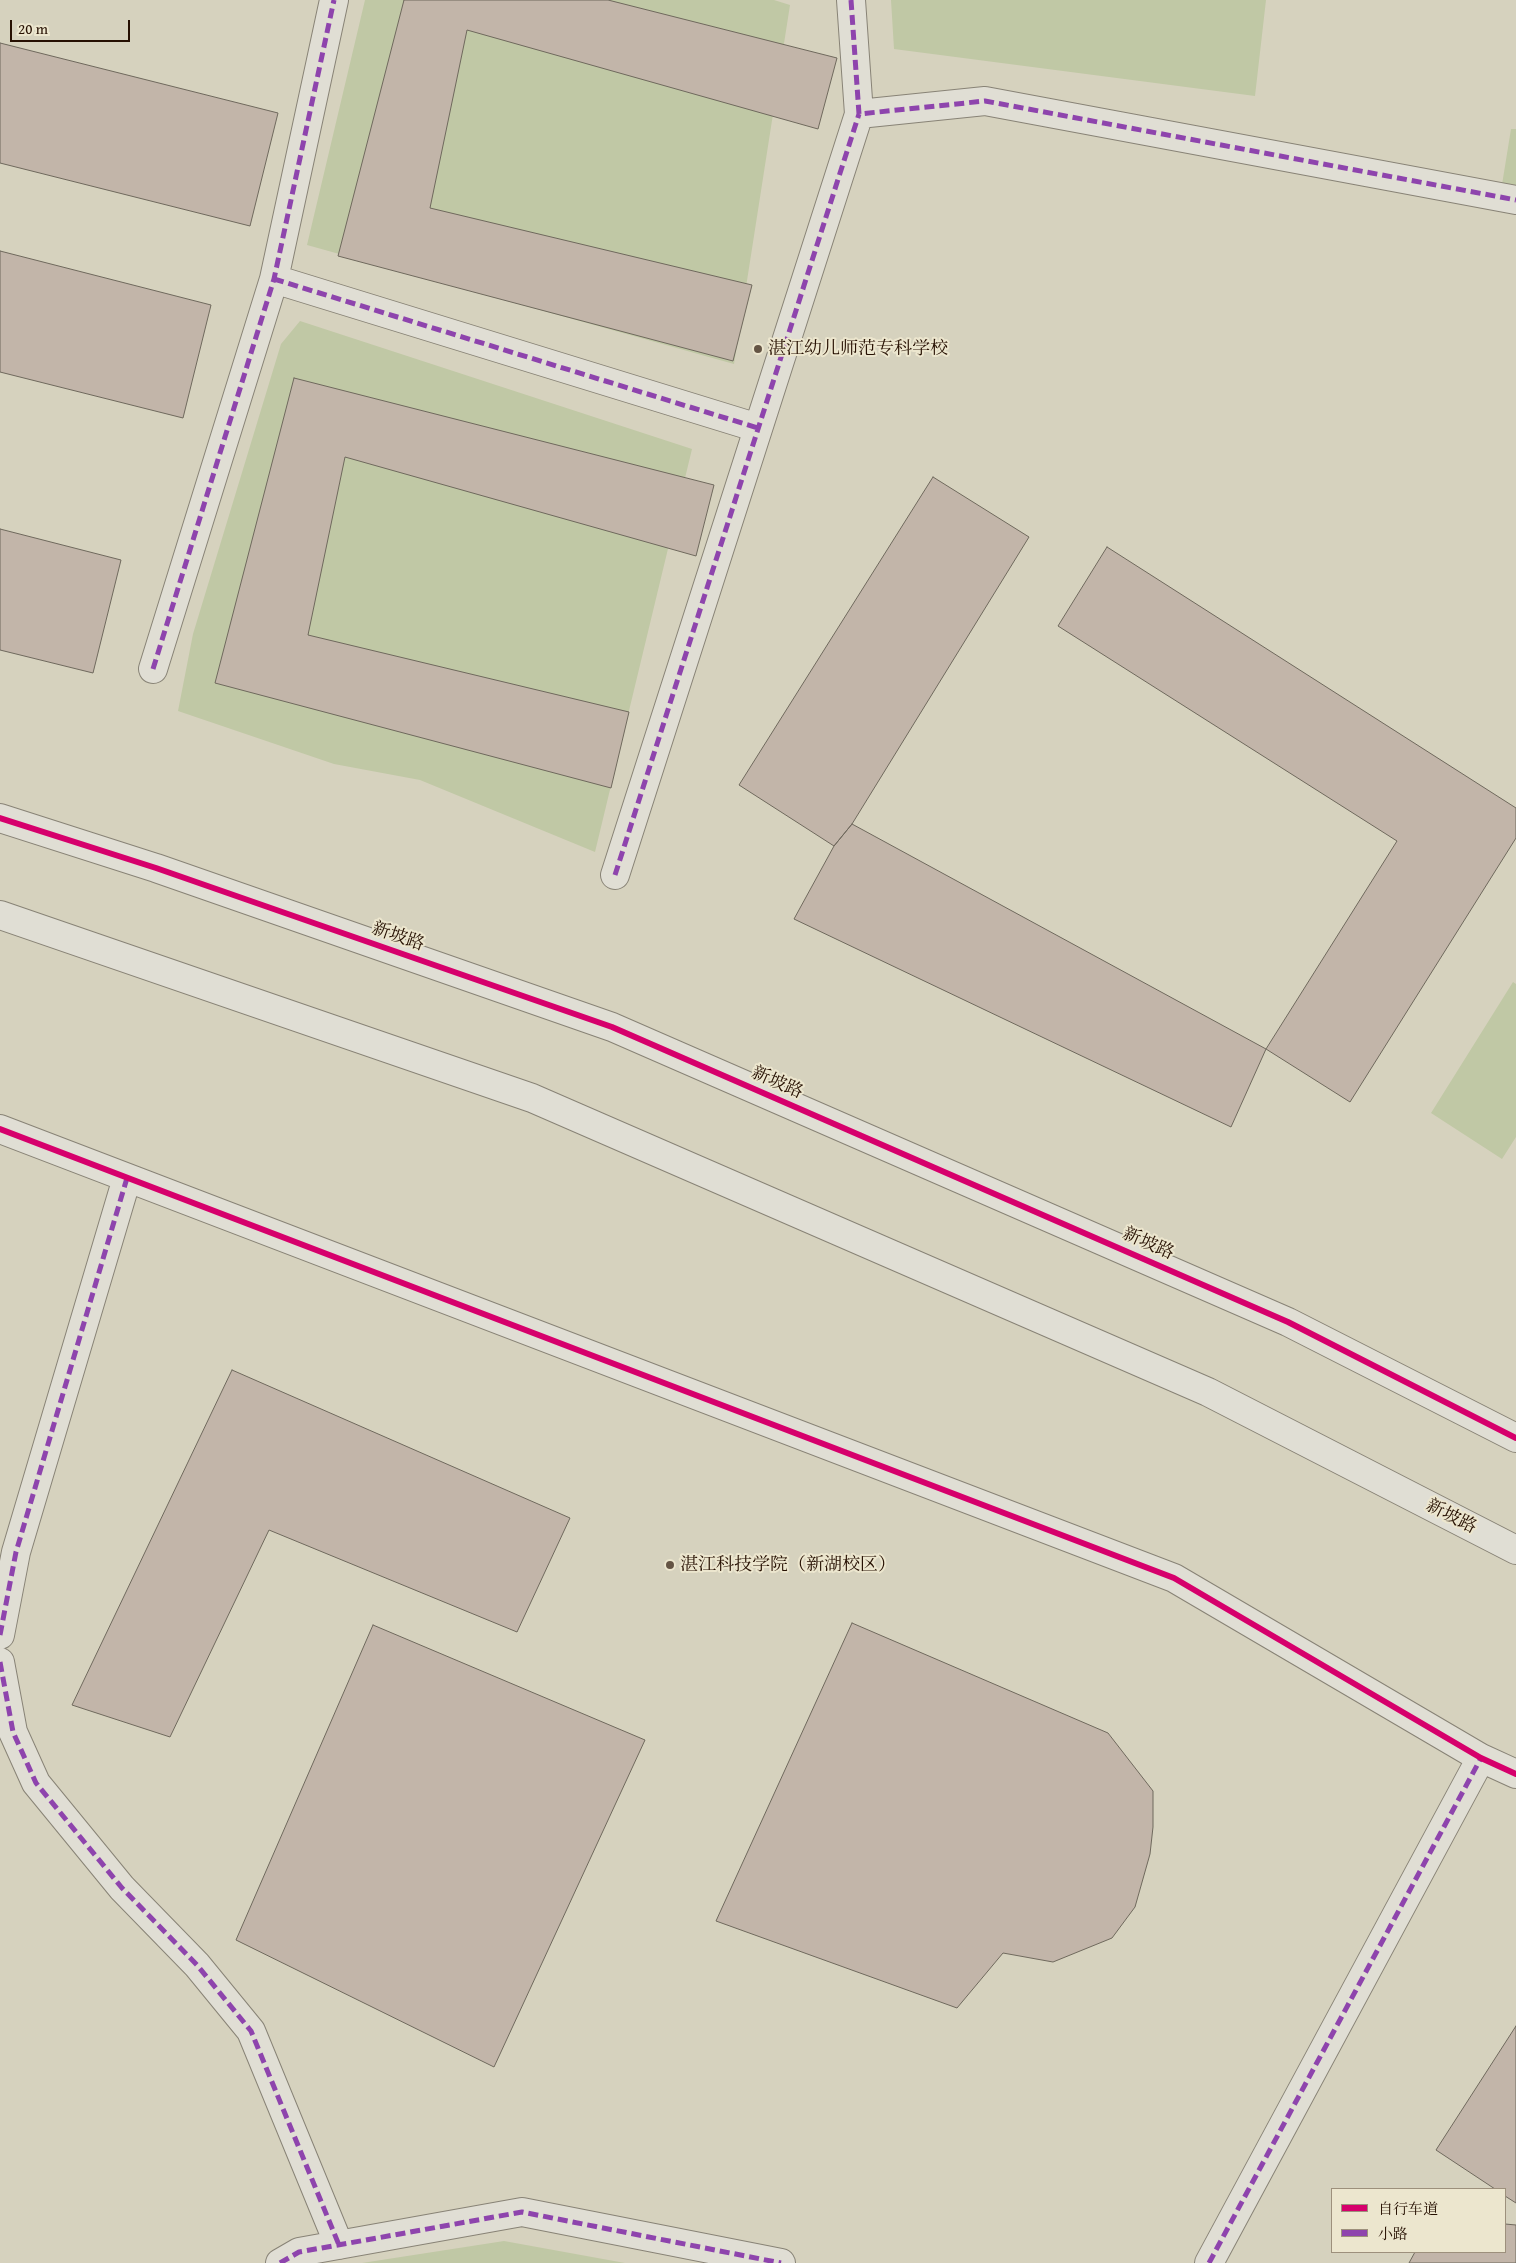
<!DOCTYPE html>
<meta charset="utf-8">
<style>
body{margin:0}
#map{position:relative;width:1516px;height:2263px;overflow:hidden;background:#d6d2be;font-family:"Gentium Book Plus","Noto Serif SC",serif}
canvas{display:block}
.legend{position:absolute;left:1331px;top:2188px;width:175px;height:65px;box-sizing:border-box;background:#ece6ce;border:1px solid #9d907c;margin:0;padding:6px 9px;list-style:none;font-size:15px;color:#261002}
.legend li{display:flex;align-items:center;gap:10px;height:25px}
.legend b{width:25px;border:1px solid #9d907c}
.scale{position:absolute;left:10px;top:20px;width:120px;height:22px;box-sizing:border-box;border:2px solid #261002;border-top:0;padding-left:6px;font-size:15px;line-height:18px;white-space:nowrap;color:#261002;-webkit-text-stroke:4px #ece6ce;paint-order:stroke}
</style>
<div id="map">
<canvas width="1516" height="2263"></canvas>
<ul class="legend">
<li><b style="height:6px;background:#d6006c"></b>自行车道</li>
<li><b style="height:6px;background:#8e44ad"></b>小路</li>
</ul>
<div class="scale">20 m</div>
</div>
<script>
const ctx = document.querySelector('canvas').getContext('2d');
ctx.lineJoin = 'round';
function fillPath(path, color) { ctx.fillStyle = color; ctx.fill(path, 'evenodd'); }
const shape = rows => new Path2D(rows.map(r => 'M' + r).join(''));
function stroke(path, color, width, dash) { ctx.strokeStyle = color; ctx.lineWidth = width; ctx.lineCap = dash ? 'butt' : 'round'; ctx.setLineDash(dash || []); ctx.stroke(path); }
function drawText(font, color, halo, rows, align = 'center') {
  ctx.font = font + ' "Gentium Book Plus","Noto Serif SC",serif'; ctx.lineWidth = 4; ctx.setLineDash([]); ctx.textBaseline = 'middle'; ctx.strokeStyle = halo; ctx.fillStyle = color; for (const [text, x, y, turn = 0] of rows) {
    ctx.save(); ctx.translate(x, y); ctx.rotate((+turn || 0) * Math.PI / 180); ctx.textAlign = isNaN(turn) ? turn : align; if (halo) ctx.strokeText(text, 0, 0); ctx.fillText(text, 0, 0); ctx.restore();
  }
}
const green = shape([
 [365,0,774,0,790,5,734,364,307,245],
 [891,0,1266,0,1255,96,894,49],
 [1511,129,1516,129,1516,199,1500,197],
 [300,321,692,449,595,852,420,780,334,764,178,711,193,634,281,344],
 [1513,982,1516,984,1516,1137,1502,1159,1431,1113],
 [504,2241,625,2263,362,2263]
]);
const building = shape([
 [404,0,608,0,837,58,818,129,467,30,430,208,752,285,733,361,338,256,404,0],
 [0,43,278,113,250,226,0,163,0,43],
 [0,251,211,305,183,418,0,372,0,251],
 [294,378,714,485,696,556,345,457,308,635,629,712,611,788,215,683,294,378],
 [933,477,1029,537,852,824,834,846,739,785,933,477],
 [0,529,121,560,93,673,0,650,0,529],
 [1107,547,1516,808,1516,838,1350,1102,1266,1049,1397,841,1058,626,1107,547],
 [852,824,1266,1049,1231,1127,794,919,834,846,852,824],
 [232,1370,570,1518,517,1632,269,1530,170,1737,72,1705,232,1370],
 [852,1623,1108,1733,1153,1791,1153,1827,1150,1854,1135,1907,1112,1938,1053,1962,1003,1953,957,2008,716,1921,852,1623],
 [373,1625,645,1740,494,2067,236,1940,373,1625],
 [1516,2026,1516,2203,1505,2196,1505,2189,1495,2189,1436,2150,1516,2026],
 [1505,2224,1516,2225,1516,2263,1409,2263,1415,2252,1505,2252,1505,2224]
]);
const minor = shape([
 [851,0,859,114,985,101,1516,200],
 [274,279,758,428],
 [153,669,274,279,334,0],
 [615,875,859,114],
 [0,1129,1174,1578,1481,1758,1516,1774],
 [0,1635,16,1552,127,1178],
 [0,1662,13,1732,36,1783,122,1888,197,1965,251,2031,339,2245],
 [280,2263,299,2252,522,2212,781,2263],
 [1209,2263,1481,1758]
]);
const tertiary = shape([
 [0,818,156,868,612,1027,1288,1322,1516,1438],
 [0,915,532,1098,1208,1392,1516,1550]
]);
const quiet = shape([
 [851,0,859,114,985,101,1516,200],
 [274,279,758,428],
 [153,669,274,279,334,0],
 [615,875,859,114],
 [0,1635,16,1552,127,1178],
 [0,1662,13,1732,36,1783,122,1888,197,1965,251,2031,339,2245],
 [280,2263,299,2252,522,2212,781,2263],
 [1209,2263,1481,1758]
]);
const cycleway = shape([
 [0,818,156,868,612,1027,1288,1322,1516,1438],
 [0,1129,1174,1578,1481,1758,1516,1774]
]);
const markers = [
 [758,349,5,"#645444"],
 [670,1565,5,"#645444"]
];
const poiNames = [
 ["湛江幼儿师范专科学校",768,349],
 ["湛江科技学院（新湖校区）",680,1565]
];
const streetNames = [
 ["新坡路",398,937,19],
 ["新坡路",777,1083,24],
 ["新坡路",1148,1244,24],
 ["新坡路",1451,1517,27]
];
fillPath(green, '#c0c8a5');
fillPath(building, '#c2b5a9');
stroke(building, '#6f695d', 1);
stroke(minor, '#888376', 30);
stroke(tertiary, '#888376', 30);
stroke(minor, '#e0ded4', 28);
stroke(tertiary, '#e0ded4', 28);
stroke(quiet, '#8e44ad', 5, [10, 5]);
stroke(cycleway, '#d6006c', 6);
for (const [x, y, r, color] of markers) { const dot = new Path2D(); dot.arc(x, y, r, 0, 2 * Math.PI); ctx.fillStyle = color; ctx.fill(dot); stroke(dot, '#ece6ce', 2); }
drawText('18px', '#261002', '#ece6ce', poiNames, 'left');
drawText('18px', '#261002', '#ece6ce', streetNames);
</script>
